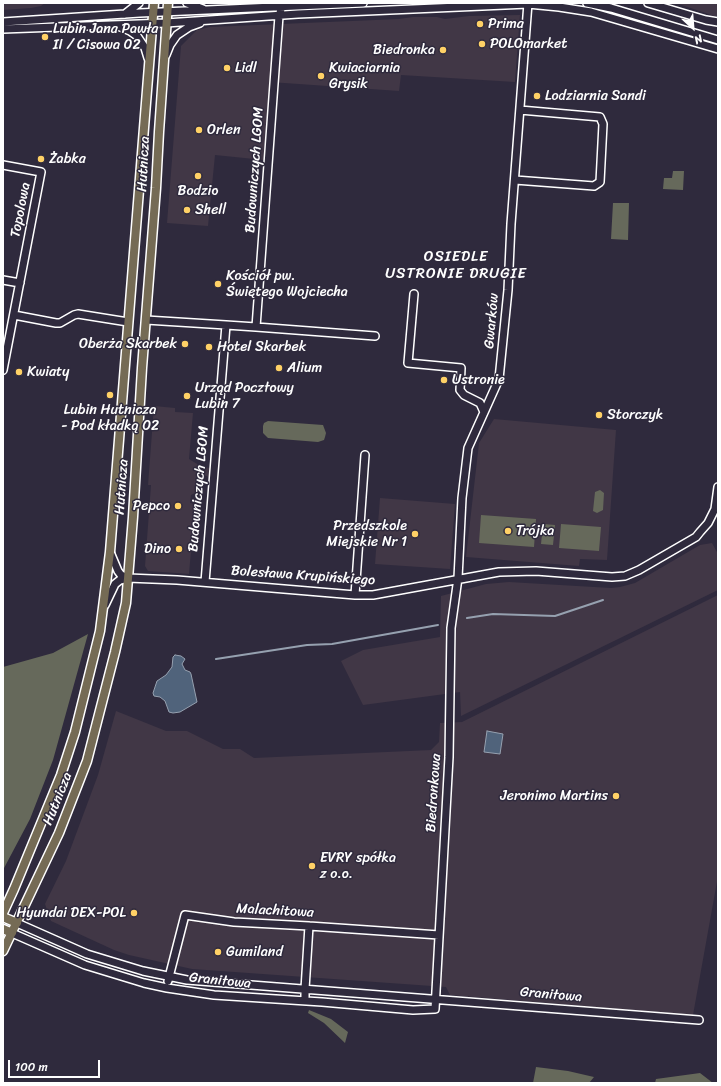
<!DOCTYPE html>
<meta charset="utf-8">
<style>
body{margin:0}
#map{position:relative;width:721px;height:1086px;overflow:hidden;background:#2f2a3d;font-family:Sriracha,sans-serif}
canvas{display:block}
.frame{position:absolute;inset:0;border:4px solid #fff;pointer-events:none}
.north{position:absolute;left:673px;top:8px;width:40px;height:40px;-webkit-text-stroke:3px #2f2a3d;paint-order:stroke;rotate:154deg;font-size:11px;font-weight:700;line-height:16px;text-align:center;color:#fff}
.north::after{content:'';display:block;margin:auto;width:14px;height:18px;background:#fff;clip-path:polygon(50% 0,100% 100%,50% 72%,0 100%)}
.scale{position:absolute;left:8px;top:1060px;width:92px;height:18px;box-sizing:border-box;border:2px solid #fff;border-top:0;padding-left:5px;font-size:12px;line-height:14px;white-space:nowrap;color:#fff;-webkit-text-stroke:3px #2f2a3d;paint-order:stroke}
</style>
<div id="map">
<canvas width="721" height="1086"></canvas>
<div class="frame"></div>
<div class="north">N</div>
<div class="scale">100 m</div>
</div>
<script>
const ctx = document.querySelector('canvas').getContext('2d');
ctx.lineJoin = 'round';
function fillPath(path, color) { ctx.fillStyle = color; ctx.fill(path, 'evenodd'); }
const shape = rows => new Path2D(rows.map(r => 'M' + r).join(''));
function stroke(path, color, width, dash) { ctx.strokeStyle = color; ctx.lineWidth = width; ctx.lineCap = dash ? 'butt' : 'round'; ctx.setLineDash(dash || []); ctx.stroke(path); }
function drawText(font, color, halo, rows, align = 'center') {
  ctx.font = font + ' Sriracha,sans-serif'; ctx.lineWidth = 3; ctx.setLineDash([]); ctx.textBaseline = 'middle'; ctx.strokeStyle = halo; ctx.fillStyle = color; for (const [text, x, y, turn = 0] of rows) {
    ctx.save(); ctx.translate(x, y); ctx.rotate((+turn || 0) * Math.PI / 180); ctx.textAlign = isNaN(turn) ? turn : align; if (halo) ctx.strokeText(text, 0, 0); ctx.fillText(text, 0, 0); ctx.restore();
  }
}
const built = shape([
 [3,3,45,3,41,6,31,8,3,10],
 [676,3,718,3,718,16,714,16],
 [520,15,515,82,401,75,399,91,270,82,264,160,215,155,208,226,167,223,181,46,197,30,210,27,399,19,413,17,437,17,445,19,469,16],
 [154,406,175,408,175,412,193,413,189,459,202,467,211,468,210,479,207,476,198,475,195,493,191,495,190,503,195,504,189,574,148,571,145,566,151,485,148,485],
 [494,419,616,430,607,560,580,559,579,566,466,557,479,443],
 [380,498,455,504,450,569,375,564],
 [712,543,718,554,718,590,461,716,460,692,363,705,341,661,363,650,440,637,441,596,486,584,509,582,611,588,620,587,635,583,700,545],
 [718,595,718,876,693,1015,450,995,446,987,192,969,129,955,114,950,51,921,45,904,66,861,98,775,116,711,166,731,187,731,223,749,240,749,254,758,431,750,439,742,440,723,462,722]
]);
const green = shape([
 [673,171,684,171,683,190,663,189,664,178,672,178],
 [613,203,629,203,628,240,611,239],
 [268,421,323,425,326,433,325,437,324,440,318,442,268,438,263,433,263,426,264,423],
 [600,490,604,493,603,510,597,513,593,511,595,492],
 [481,515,536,519,534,547,479,543],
 [543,524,555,525,553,545,541,544],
 [561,524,601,527,599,551,559,548],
 [88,634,53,760,30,819,3,870,3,667,53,653],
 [309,1010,331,1019,348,1032,345,1043,324,1023,308,1013],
 [536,1067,568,1071,594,1077,589,1083,533,1083],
 [700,1073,713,1083,655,1083,656,1079]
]);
const water = shape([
 [175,655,181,656,185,659,182,664,185,670,190,672,191,674,197,702,180,712,173,713,169,712,165,701,160,697,154,696,153,693,157,681,166,675,172,667,173,657,175,655],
 [487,731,503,734,500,754,484,752,487,731]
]);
const stream = shape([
 [467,618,493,614,555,616,603,600],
 [216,659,307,645,332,644,438,625]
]);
const minor = shape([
 [187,3,203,9],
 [587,3,611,8,718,40],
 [648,3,706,20,718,22],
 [125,14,139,3],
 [3,22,140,13,363,3],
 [118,26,130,31,137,36,145,48,148,58],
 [3,29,166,23,298,14,528,4,559,7,591,12,718,49],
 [166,55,170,45,177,35,189,27,200,23],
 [3,165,41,172,3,370],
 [515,180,594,186,600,182,603,124,600,117,520,110],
 [3,280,20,283],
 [414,294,408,363,461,368,460,390,464,395,480,403,484,412],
 [14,315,56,323,60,323,74,315,78,314,128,322],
 [146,320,226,325],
 [256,327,375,336],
 [110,552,118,571,121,575,128,578],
 [205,582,226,325,256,327,279,16,283,3],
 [355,595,365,455],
 [105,605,115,584,120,580,128,578,177,580,355,595,373,595,499,572,536,571,612,577,625,576,639,570,696,537,700,532,708,523,715,509,718,487],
 [17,923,87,954,143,971,187,980,699,1020],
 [12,933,85,965,144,983,167,988,214,995,322,1002,413,1010,435,1009,449,757,451,628,458,578,462,498,468,448,499,379,508,290,511,224,528,3],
 [168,981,185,915,234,922,309,926,439,935],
 [305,1001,305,989,309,926]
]);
const major = shape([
 [3,913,14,889,61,775,75,732,100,631,110,552,154,3],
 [3,917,17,923],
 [3,929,12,933],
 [3,951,59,833,87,761,115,652,126,603,133,517,142,368,156,188,159,132,168,3]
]);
const markers = [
 [480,24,4,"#ffd166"],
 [45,37,4,"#ffd166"],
 [482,44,4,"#ffd166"],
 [443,50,4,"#ffd166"],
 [227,68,4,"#ffd166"],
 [321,76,4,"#ffd166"],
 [537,96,4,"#ffd166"],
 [199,130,4,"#ffd166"],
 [41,159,4,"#ffd166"],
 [198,176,4,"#ffd166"],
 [187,210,4,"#ffd166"],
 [218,284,4,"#ffd166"],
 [185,344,4,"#ffd166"],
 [209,347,4,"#ffd166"],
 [279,368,4,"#ffd166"],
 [19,372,4,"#ffd166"],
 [444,380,4,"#ffd166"],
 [110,395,4,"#ffd166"],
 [187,396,4,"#ffd166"],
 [599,415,4,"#ffd166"],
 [178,506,4,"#ffd166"],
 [508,531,4,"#ffd166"],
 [415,534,4,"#ffd166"],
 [179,549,4,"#ffd166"],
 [616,796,4,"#ffd166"],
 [312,866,4,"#ffd166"],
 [134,913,4,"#ffd166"],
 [218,952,4,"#ffd166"]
];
const poiNames = [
 ["Prima",488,24],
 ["Lubin Jana Pawła",53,29],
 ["II / Cisowa 02",53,45],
 ["POLOmarket",490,44],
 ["Biedronka",435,50,"right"],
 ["Lidl",235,68],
 ["Kwiaciarnia",329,68],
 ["Grysik",329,84],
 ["Lodziarnia Sandi",545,96],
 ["Orlen",207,130],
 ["Żabka",49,159],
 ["Bodzio",198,191,"center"],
 ["Shell",195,210],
 ["Kościół pw.",226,276],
 ["Świętego Wojciecha",226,292],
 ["Oberża Skarbek",177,344,"right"],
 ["Hotel Skarbek",217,347],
 ["Alium",287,368],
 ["Kwiaty",27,372],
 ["Ustronie",452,380],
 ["Urząd Pocztowy",195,388],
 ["Lubin 7",195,404],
 ["Lubin Hutnicza",110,410,"center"],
 ["- Pod kładką 02",110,426,"center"],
 ["Storczyk",607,415],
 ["Pepco",170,506,"right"],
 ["Przedszkole",407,526,"right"],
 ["Miejskie Nr 1",407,542,"right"],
 ["Trójka",516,531],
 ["Dino",171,549,"right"],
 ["Jeronimo Martins",608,796,"right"],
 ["EVRY spółka",320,858],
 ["z o.o.",320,874],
 ["Hyundai DEX-POL",126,913,"right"],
 ["Gumiland",226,952]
];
const streetNames = [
 ["Hutnicza",144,164,-87],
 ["Budowniczych LGOM",255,170,-86],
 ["Topolowa",21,210,-79],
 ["Gwarków",492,321,-85],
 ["Hutnicza",122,487,-86],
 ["Budowniczych LGOM",199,489,-85],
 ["Bolesława Krupińskiego",303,576,4],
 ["Biedronkowa",434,793,-86],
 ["Hutnicza",58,799,-68],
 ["Malachitowa",275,911,3],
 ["Granitowa",220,981,6],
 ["Granitowa",551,995,5]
];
const neighbourhoodNames = [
 ["OSIEDLE",456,257],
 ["USTRONIE DRUGIE",456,274]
];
fillPath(built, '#413746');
fillPath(green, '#66695b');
fillPath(water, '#50637b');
stroke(water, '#96a1b0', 1);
stroke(stream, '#96a1b0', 2);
stroke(minor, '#fff', 10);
stroke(major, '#fff', 11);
stroke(minor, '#2f2a3d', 7);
stroke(major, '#756b55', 8);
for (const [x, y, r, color] of markers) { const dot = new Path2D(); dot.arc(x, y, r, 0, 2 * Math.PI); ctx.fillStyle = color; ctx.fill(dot); stroke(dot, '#2f2a3d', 1.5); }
drawText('14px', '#fff', '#2f2a3d', poiNames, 'left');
drawText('14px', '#fff', '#2f2a3d', streetNames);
ctx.letterSpacing = '1px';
drawText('15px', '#fff', '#2f2a3d', neighbourhoodNames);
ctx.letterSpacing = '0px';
</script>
